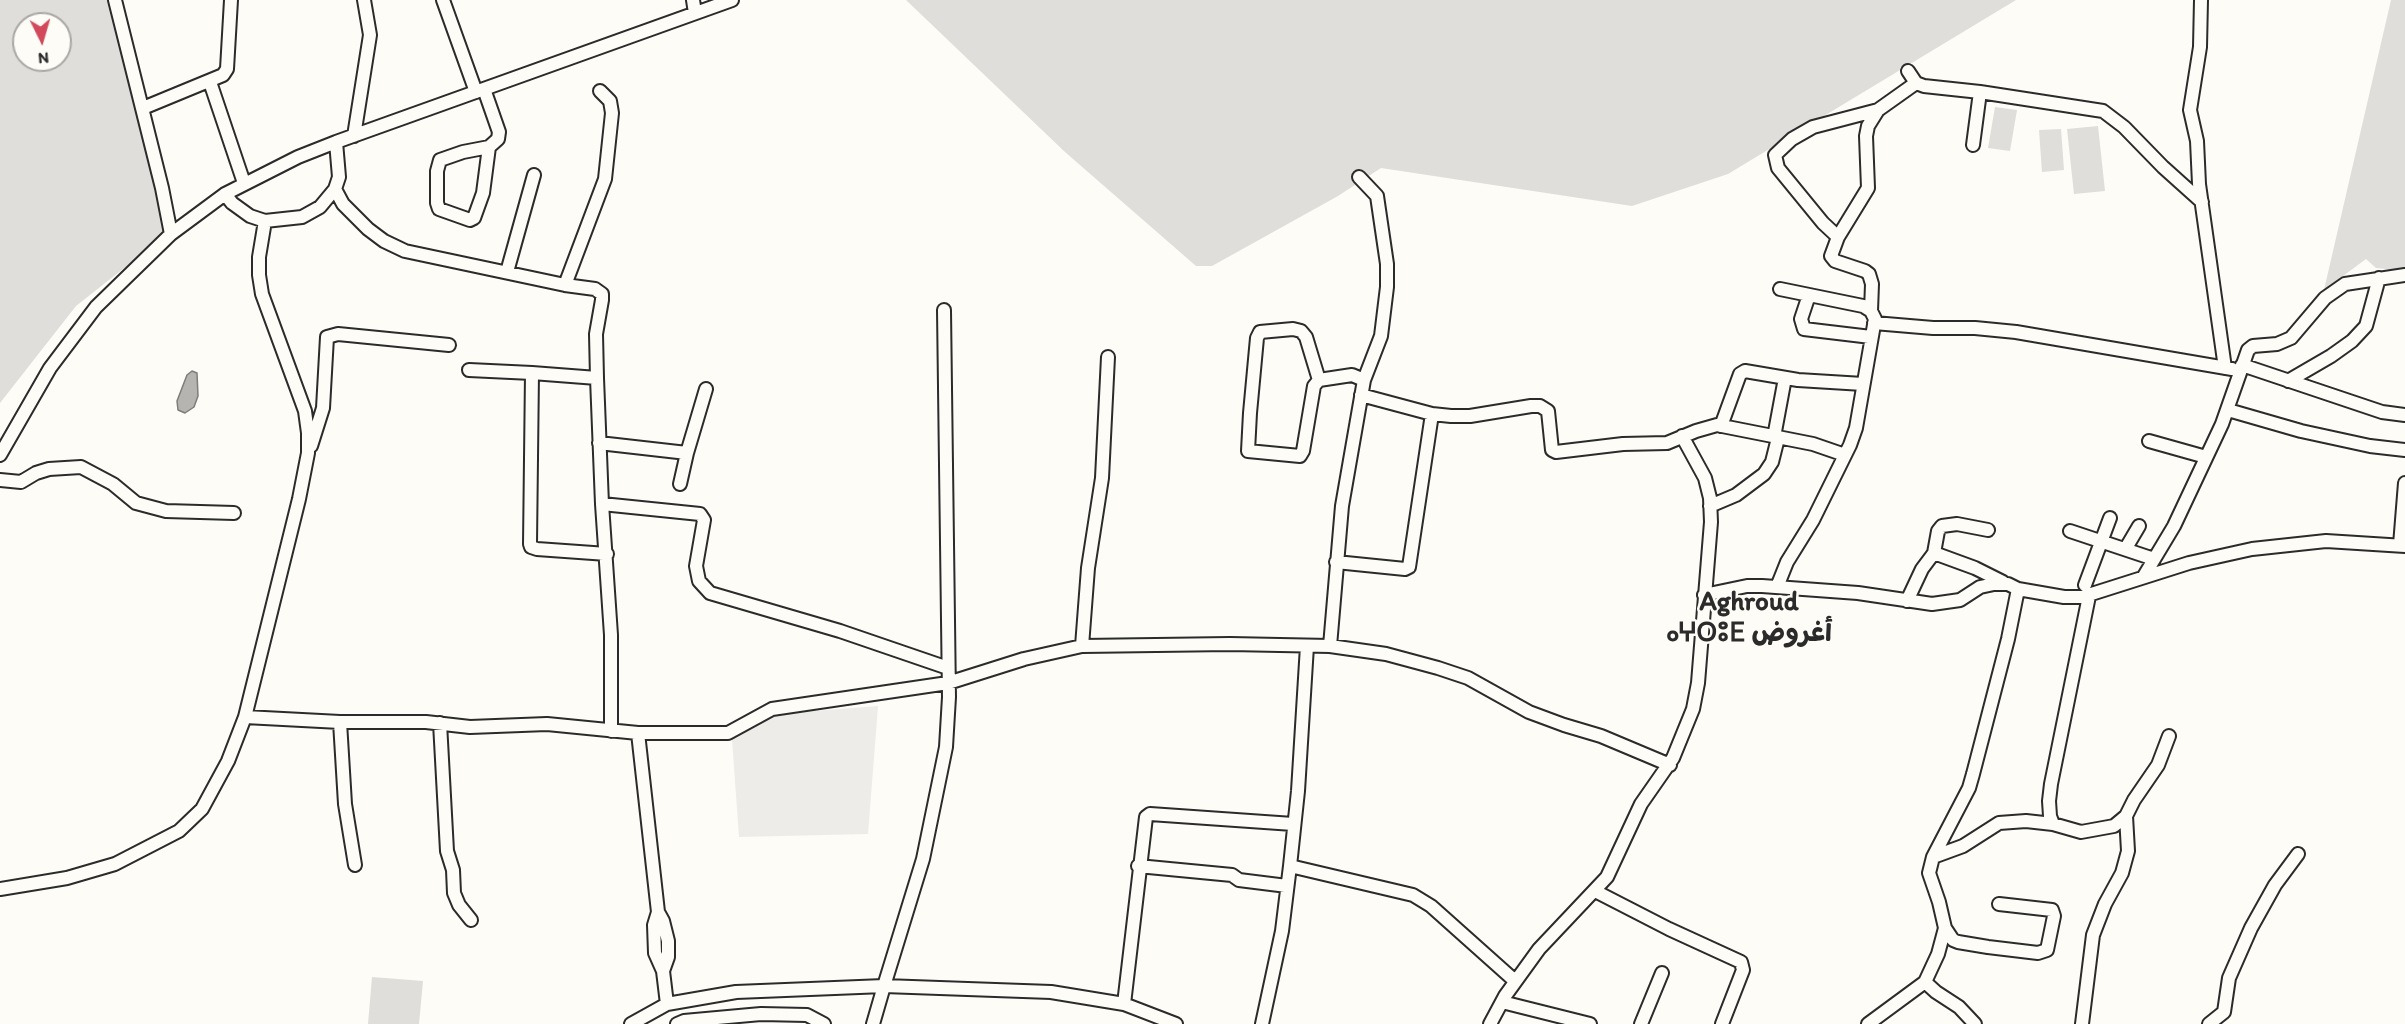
<!DOCTYPE html>
<meta charset="utf-8">
<style>
body{margin:0}
#map{position:relative;width:2405px;height:1024px;overflow:hidden;background:#fdfcf7;font-family:Itim,sans-serif}
canvas{display:block}
.north{position:absolute;left:12px;top:12px;width:60px;height:60px;box-sizing:border-box;background:#fdfcf7;border:2px solid #a9a8a5;border-radius:50%;rotate:175deg;font-size:16px;font-weight:700;line-height:24px;text-align:center;color:#2b2b2b}
.north::after{content:'';display:block;margin:auto;width:21px;height:27px;background:#d1495b;clip-path:polygon(50% 0,100% 100%,50% 72%,0 100%)}
</style>
<div id="map">
<canvas width="2405" height="1024"></canvas>
<div class="north">N</div>
</div>
<script>
const ctx = document.querySelector('canvas').getContext('2d');
ctx.lineJoin = 'round';
function fillPath(path, color) { ctx.fillStyle = color; ctx.fill(path, 'evenodd'); }
const shape = rows => new Path2D(rows.map(r => 'M' + r).join(''));
function stroke(path, color, width, dash) { ctx.strokeStyle = color; ctx.lineWidth = width; ctx.lineCap = dash ? 'butt' : 'round'; ctx.setLineDash(dash || []); ctx.stroke(path); }
function drawText(font, color, halo, rows, align = 'center') {
  ctx.font = font + ' Itim,"Playpen Sans Arabic","Noto Sans Tifinagh",sans-serif'; ctx.lineWidth = 5; ctx.setLineDash([]); ctx.textBaseline = 'middle'; ctx.strokeStyle = halo; ctx.fillStyle = color; for (const [text, x, y, turn = 0] of rows) {
    ctx.save(); ctx.translate(x, y); ctx.rotate((+turn || 0) * Math.PI / 180); ctx.textAlign = isNaN(turn) ? turn : align; if (halo) ctx.strokeText(text, 0, 0); ctx.fillText(text, 0, 0); ctx.restore();
  }
}
const built = shape([
 [878,706,868,834,739,837,732,739,775,714]
]);
const green = shape([
 [0,0,122,0,175,228,76,306,0,403],
 [24,24,60,24,60,60,24,60],
 [906,0,2016,0,1728,174,1632,206,1381,168,1338,196,1212,266,1196,266,1065,152],
 [2391,0,2405,0,2405,271,2376,268,2366,259,2324,290],
 [1995,107,2017,110,2010,151,1988,148],
 [2098,126,2105,191,2074,194,2067,129],
 [2061,129,2064,170,2042,172,2039,130],
 [372,977,423,981,419,1024,368,1024]
]);
const water = shape([
 [192,371,197,373,198,396,194,407,185,413,178,410,177,401,187,375,192,371]
]);
const minor = shape([
 [115,0,162,188,171,234],
 [443,0,476,92],
 [693,0,695,13],
 [2201,0,2200,47,2190,110,2197,141,2199,184,2225,368],
 [1908,71,1916,83,1924,86,1980,92,2103,111,2124,127,2163,167,2202,202],
 [210,82,244,183],
 [484,89,499,132,498,139,489,147,463,152,440,160,437,171,437,203,439,209,470,220,474,218,483,193,489,147],
 [143,108,223,75,227,69,231,0],
 [354,136,370,35,364,0],
 [336,142,339,177,335,189,343,204,368,229,384,241,405,251,565,285,595,289,602,294,602,300,596,334,597,378,602,504,611,635,611,731],
 [1973,145,1980,92],
 [265,221,302,217,320,207,335,189],
 [1838,237,1823,223,1778,168,1775,155,1792,139,1813,127,1878,110],
 [507,272,534,175],
 [565,285,605,179,612,113,610,101,600,91],
 [1809,295,1801,319,1804,329,1871,337],
 [944,310,949,697,946,747,923,859,884,986,1051,992,1124,1004,1176,1024],
 [1871,311,1872,284,1869,274,1865,271,1835,261,1831,256,1838,237,1868,188,1866,136,1868,126,1878,110,1916,83],
 [1874,323,1933,328,1975,328,2016,332,2232,369],
 [2242,365,2382,412,2405,415],
 [469,370,532,373],
 [597,378,532,373,530,544,531,547,537,549,607,554],
 [1319,380,1306,337,1301,331,1293,329,1260,332,1257,338,1250,413,1248,451,1300,456,1303,451,1314,386,1319,380,1352,375,1364,380],
 [2288,381,2331,356,2352,341,2366,326,2379,278],
 [1361,395,1432,414,1451,416,1470,416,1531,406,1540,406,1548,411,1552,450,1556,452,1623,444,1667,443,1696,431,1717,425,1813,444,1845,455],
 [2228,410,2301,431,2370,446,2405,450],
 [1721,426,1740,374,1745,371,1798,380,1863,384],
 [1774,437,1785,378],
 [2149,441,2206,457],
 [599,443,687,453],
 [311,446,323,408,327,337,338,334,449,345],
 [0,455,50,368,96,307,171,234,225,194,298,157,336,142,732,0],
 [0,480,21,482,36,473,49,469,81,467,113,484,136,503,166,511,234,513],
 [680,484,687,453,706,389],
 [602,504,700,514,704,520,696,566,699,581,710,593,840,631,948,668],
 [1710,506,1736,495,1764,474,1772,462,1778,438],
 [2070,531,2154,559],
 [2400,545,2405,483],
 [2126,548,2139,526],
 [1934,553,1938,531,1942,526,1957,524,1988,530],
 [1336,562,1405,569,1409,567,1432,414],
 [2144,576,2174,526,2222,424,2248,350,2253,346,2277,344,2291,338,2325,298,2345,284,2405,275],
 [2085,585,2110,518],
 [1777,587,1787,562,1813,520,1850,445,1856,428,1875,319,1871,311,1863,306,1780,289],
 [1704,595,1747,586,1762,586,1858,593,1932,604,1960,600,1980,587,1994,584,2008,584,2018,589,2064,597,2082,597,2189,563,2252,549,2326,541,2405,546],
 [1907,601,1922,569,1934,553,1975,568,2003,582],
 [1082,646,1088,568,1102,478,1108,357],
 [1330,646,1342,506,1364,380,1381,336,1387,287,1387,264,1377,196,1359,177],
 [245,717,340,722,426,722,470,727,547,724,638,733,658,912,663,921,668,941,668,957,663,971],
 [340,722,345,804,355,865],
 [440,723,447,851,453,870,454,893,459,905,471,920],
 [638,733,728,733,772,709,948,683,1024,659,1082,646,1230,644,1330,646,1386,654,1438,668,1468,678,1529,712,1564,725,1601,736,1670,765],
 [2126,816,2134,800,2158,765,2169,736],
 [1933,857,1963,846,1999,823,2026,821,2053,824],
 [1138,866,1232,875,1239,880,1287,886],
 [1290,866,1413,895,1431,906,1515,981],
 [0,889,67,878,115,864,179,831,202,809,228,761,245,717,299,499,308,453,308,433,305,411,262,294,259,275,259,257,265,221,250,216,232,203,225,194],
 [1595,891,1669,929,1741,962,1743,970,1722,1024],
 [1999,904,2052,910,2054,916,2047,950,2038,953,1988,947,1958,942,1953,940,1945,928,1939,902,1929,873,1933,857,1969,788,1973,774,2008,639,2018,589],
 [658,912,654,925,655,953,663,971,667,1004],
 [1925,982,1936,992,1959,1007,1975,1024],
 [1502,1002,1590,1024],
 [1124,1004,1146,817,1150,814,1293,824],
 [631,1024,667,1004,736,992,884,986,873,1024],
 [677,1024,684,1021,761,1014,807,1015,824,1024],
 [1262,1024,1282,931,1290,866,1298,791,1307,646],
 [1490,1024,1505,996,1539,949,1607,877,1641,804,1673,758,1693,709,1698,683,1711,522,1710,498,1705,478,1682,436],
 [1641,1024,1662,973],
 [1868,1024,1925,982,1938,954,1945,928],
 [2082,1024,2093,935,2105,904,2122,873,2128,851,2126,816,2114,826,2081,832,2053,824,2050,816,2049,801,2051,784,2089,596],
 [2209,1024,2224,1012,2229,978,2251,928,2275,885,2298,854]
]);
const districtNames = [
 ["Aghroud",1749,603],
 ["ⴰⵖⵔⵓⴹ أغروض",1749,634]
];
fillPath(built, '#edece8');
fillPath(green, '#dfdeda');
fillPath(water, '#b5b4b1');
stroke(water, '#7e7d7b', 1.5);
stroke(minor, '#2b2b2b', 16);
stroke(minor, '#fdfcf7', 12);
drawText('bold 27px', '#2b2b2b', '#fdfcf7', districtNames);
</script>
